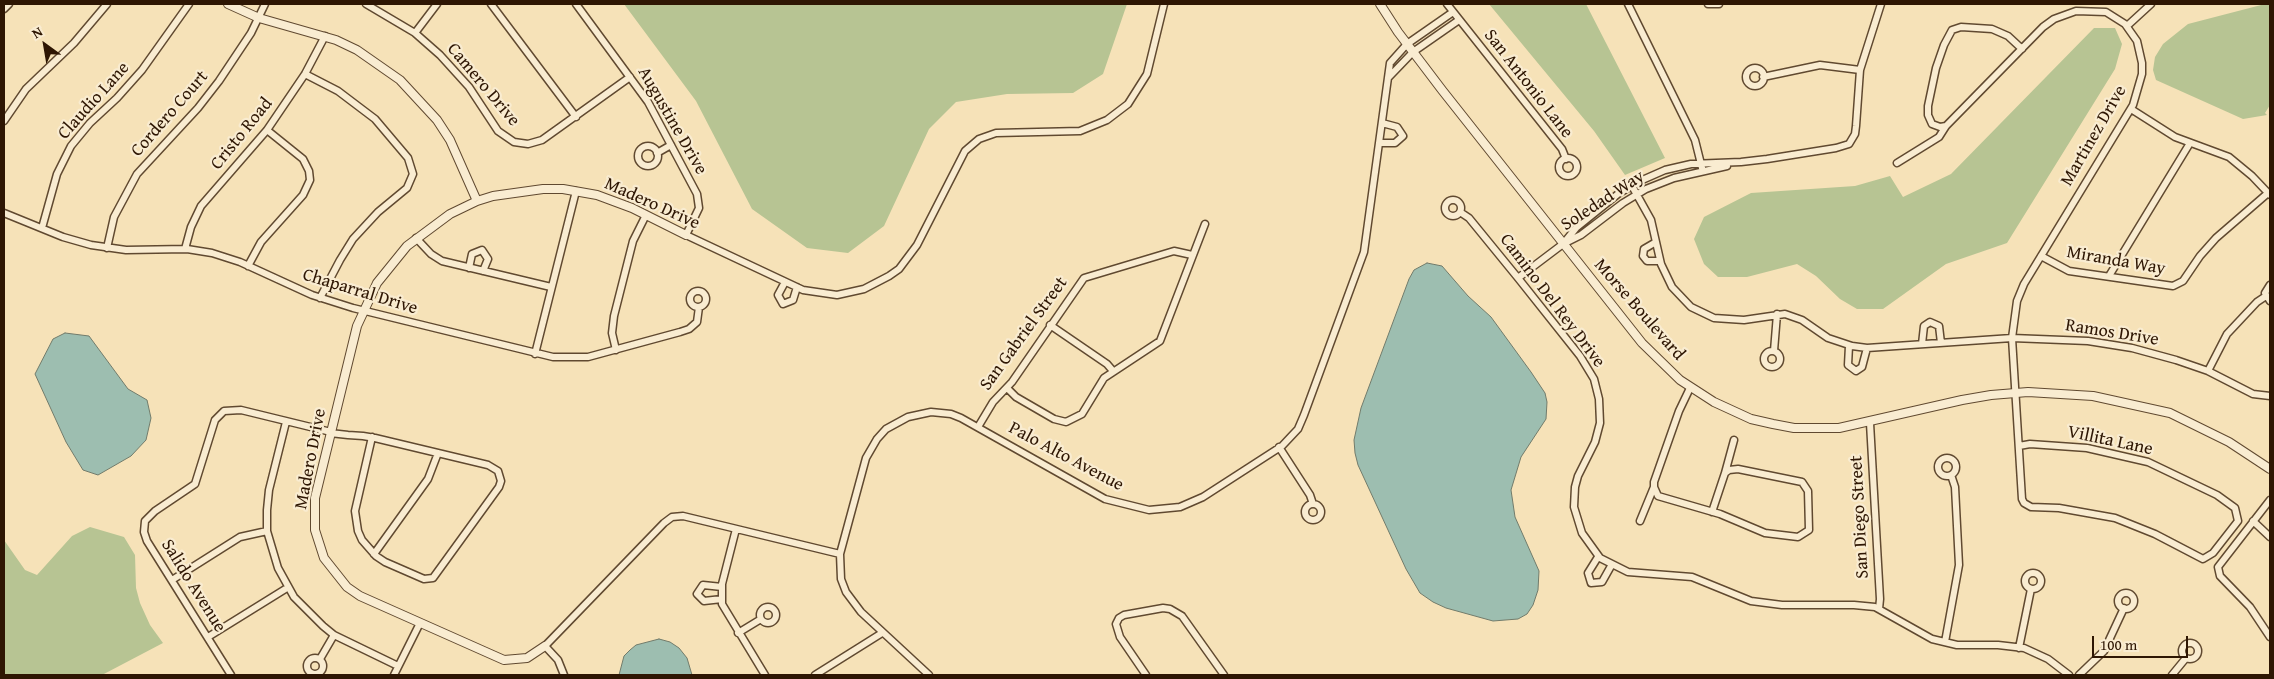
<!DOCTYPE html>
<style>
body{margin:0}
#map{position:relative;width:2274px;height:679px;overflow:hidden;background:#f6e2b8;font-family:"Gentium Book Plus",serif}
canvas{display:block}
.frame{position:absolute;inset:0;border:5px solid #2e1603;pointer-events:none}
.north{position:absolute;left:20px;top:20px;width:50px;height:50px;-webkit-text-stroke:4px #f9ecd1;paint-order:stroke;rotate:328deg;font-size:14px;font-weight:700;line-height:20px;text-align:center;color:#2e1603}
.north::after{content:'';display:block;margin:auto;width:18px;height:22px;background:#2e1603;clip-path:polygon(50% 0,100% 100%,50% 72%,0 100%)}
.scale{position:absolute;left:2092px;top:636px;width:96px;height:22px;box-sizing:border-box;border:2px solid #2e1603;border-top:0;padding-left:6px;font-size:15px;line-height:18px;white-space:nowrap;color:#2e1603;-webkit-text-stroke:4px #f9ecd1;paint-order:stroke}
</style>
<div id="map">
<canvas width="2274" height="679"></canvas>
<div class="frame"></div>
<div class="north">N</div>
<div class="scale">100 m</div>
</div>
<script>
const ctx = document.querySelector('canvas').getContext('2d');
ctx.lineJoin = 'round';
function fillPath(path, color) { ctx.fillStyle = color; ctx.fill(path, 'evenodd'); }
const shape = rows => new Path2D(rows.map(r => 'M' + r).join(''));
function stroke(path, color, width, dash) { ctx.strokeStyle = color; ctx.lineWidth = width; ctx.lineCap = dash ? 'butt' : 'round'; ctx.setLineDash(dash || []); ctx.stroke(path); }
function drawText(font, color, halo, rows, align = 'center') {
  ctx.font = font + ' "Gentium Book Plus",serif'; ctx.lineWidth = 4.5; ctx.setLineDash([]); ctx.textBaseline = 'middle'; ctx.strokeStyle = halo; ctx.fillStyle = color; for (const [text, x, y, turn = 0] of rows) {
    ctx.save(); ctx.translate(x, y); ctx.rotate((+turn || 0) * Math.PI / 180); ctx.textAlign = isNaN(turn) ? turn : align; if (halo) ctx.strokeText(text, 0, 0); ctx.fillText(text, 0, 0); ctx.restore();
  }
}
const green = shape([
 [624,4,1127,4,1103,74,1073,93,1007,94,956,102,929,129,884,226,848,253,807,248,752,209,696,101],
 [1489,4,1586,4,1665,158,1625,175,1594,131],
 [2265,4,2270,4,2270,105,2265,113,2267,115,2243,119,2156,80,2153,70,2155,57,2163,44,2188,24],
 [2094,28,2115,28,2122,44,2115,69,2007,243,1946,264,1883,309,1857,309,1840,299,1816,276,1797,264,1747,277,1718,277,1704,264,1694,239,1704,217,1751,193,1855,186,1890,176,1903,197,1951,174],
 [90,527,124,537,135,555,136,588,140,603,150,625,163,643,102,675,4,675,4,540,25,570,37,575,72,536]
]);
const water = shape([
 [1427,263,1442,266,1468,296,1491,317,1531,372,1545,393,1547,402,1546,419,1521,457,1511,490,1515,517,1539,571,1538,590,1533,605,1527,614,1518,619,1493,621,1446,608,1433,602,1420,593,1406,569,1358,465,1355,453,1354,440,1361,408,1409,279,1414,270,1427,263],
 [65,333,89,336,128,389,147,400,151,418,146,440,131,456,98,475,83,470,66,442,35,374,53,339,65,333],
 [659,639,670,642,679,648,687,658,692,675,619,675,624,656,630,650,636,645,659,639]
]);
const minor = shape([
 [366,4,415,33,440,55,469,87,498,131,514,142,528,144,542,140,630,77],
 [491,4,576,117],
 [576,4,648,102,697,194,699,208,686,235,803,290,837,295,864,289,889,276,899,269,917,245,965,151,979,139,996,133,1080,131,1107,120,1128,104,1147,74,1164,4],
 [1447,4,1562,149,1566,159],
 [1628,4,1695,140,1702,168],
 [1708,4,1719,4],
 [4,9,9,4],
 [2127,26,2151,4],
 [415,33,437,4],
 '1746 77a9 9 0 1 1 18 0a9 9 0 1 1-18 0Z',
 [305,74,338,91,375,119,408,158,413,174,407,188,378,212,353,239,340,260,320,298],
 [1763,77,1820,65,1860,70],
 [1388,78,1413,52,1459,20],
 [2131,109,2175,137,2229,157,2252,176,2270,195],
 [4,121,26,89,74,43,107,4],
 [1946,126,1940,127,1932,124,1928,115,1928,106,1936,68,1944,45,1952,30,1961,27,1992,29,2008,36,2022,49],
 [1380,143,1395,143,1403,136,1397,127,1382,123],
 '638 156a10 10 0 1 1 20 0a10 10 0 1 1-20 0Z',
 [657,153,671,145],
 '1559 167a9 9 0 1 1 18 0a9 9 0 1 1-18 0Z',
 [1897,163,1939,137,1946,126,2043,27,2054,19,2076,11,2106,12,2125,24,2137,41,2142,63,2142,74,2133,105,2024,284,2017,301,2012,338,2022,499,2024,503,2031,507,2059,508,2115,518,2155,534,2203,559,2213,553,2238,521,2235,508,2217,495,2148,462,2087,448,2030,444,2019,446],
 [1632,186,1651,220,1661,264,1672,287,1691,307,1714,318,1744,320,1785,314,1802,320,1828,338,1852,346,1867,348,2012,338,2088,341,2132,348,2176,360,2208,371,2253,394,2270,396],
 '1445 208a8 8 0 1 1 16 0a8 8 0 1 1-16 0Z',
 [1460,212,1469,218,1518,278,1580,356,1594,379,1599,399,1600,423,1595,442,1578,476,1575,487,1574,507,1582,533,1600,558,1628,572,1692,577,1751,601,1782,605,1854,605,1875,607,1932,639,1957,645,1998,645,2024,648,2048,659,2069,675],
 [4,213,63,237,91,245,126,250,187,249,212,253,240,262,312,295,353,308,553,357,588,357,680,332,689,329,697,322,699,307],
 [42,228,57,174,71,146,90,123,117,98,142,70,189,4],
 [416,238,431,254,442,261,551,287],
 [1656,242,1644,249,1643,256,1647,261,1660,261],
 [1563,244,1576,228,1618,194,1640,181,1665,170,1691,164,1741,162,1767,159,1836,148,1849,144,1855,134,1856,126,1860,70,1881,4],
 [107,248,114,217,137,174,198,108,219,81,251,33,265,4],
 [185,249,191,227,201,206,267,130,305,74,325,36],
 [2041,256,2069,271,2173,286,2183,281,2200,256,2216,238,2268,193],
 [248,266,261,242,303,195,310,180,309,171,303,159,267,130],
 [469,268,472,254,482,250,488,259,483,271],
 [2109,276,2190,143],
 [1518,278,1563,244,1581,235,1623,203,1646,189,1674,178,1727,166],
 [785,282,778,295,783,304,793,300,797,287],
 [2270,285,2265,293,2270,301],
 '690 299a8 8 0 1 1 16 0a8 8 0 1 1-16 0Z',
 [1050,325,1107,364,1113,371],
 [1922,344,1924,326,1930,322,1939,326,1941,343],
 [1849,346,1848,365,1856,371,1862,367,1867,348],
 [616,350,612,333,614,316,633,241,646,215],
 [1774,351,1777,314],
 '1764 359a8 8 0 1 1 16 0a8 8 0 1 1-16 0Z',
 [535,354,576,191],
 [2208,371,2227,334,2257,302,2266,296],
 [1007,388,1016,397,1054,419,1066,422,1082,414,1104,378,1160,341,1205,224],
 [1690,388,1679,411,1654,482,1654,487,1658,496,1720,514,1765,533,1798,537,1809,530,1808,491,1802,482,1738,469,1729,470,1725,473,1712,512],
 [286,422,269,490,267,510,267,531,278,568,294,597,323,626,334,635,398,666],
 [1870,423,1880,599,1879,609],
 [978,427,993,402,1012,382,1084,278,1174,251,1192,255],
 [330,433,348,435,363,436,375,438,488,465,498,471,501,481,499,487,433,578,424,579,385,562,376,556,362,540,358,531,355,511,372,437],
 [1279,447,1310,495,1313,504],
 '1938 467a9 9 0 1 1 18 0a9 9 0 1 1-18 0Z',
 [1725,473,1734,440],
 [2270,500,2218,567,2220,576,2250,607,2270,637],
 '1305 512a8 8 0 1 1 16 0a8 8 0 1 1-16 0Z',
 [1640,521,1654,487],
 [2253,521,2270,537],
 [736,529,722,584,722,604,765,675],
 [374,554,428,479,438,453],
 [1598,557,1588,573,1591,583,1602,582,1611,566],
 '2025 581a8 8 0 1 1 16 0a8 8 0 1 1-16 0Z',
 [172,580,240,537,267,531],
 [722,587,703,585,697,594,704,601,722,599],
 '2118 601a8 8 0 1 1 16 0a8 8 0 1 1-16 0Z',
 '760 615a8 8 0 1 1 16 0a8 8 0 1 1-16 0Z',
 [738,633,761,619],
 [208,637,287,588],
 [1945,642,1959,565,1955,487,1951,475],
 '2182 651a8 8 0 1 1 16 0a8 8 0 1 1-16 0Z',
 [2019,648,2031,589],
 '307 666a8 8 0 1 1 16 0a8 8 0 1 1-16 0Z',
 [320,659,334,635],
 [231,675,147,541,144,532,145,521,155,511,195,484,215,420,224,411,241,410,331,432],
 [394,675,420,623],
 [564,675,558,660,545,646,664,523,672,517,683,516,840,554],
 [815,675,882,633],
 [929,675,861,612,846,592,841,579,840,554,866,458,877,439,886,429,908,417,931,412,951,414,961,418,1105,499,1149,510,1180,507,1203,497,1282,446,1298,429,1304,415,1364,252,1390,63,1407,44,1453,12],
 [1146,675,1120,637,1116,624,1119,618,1124,615,1163,608,1170,609,1182,616,1224,675],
 [2079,675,2104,651,2124,608],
 [2172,675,2186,658]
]);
const tertiary = shape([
 [228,4,259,18,336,40,357,50,400,80,437,120,450,140,477,201],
 [1380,4,1398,32,1442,90,1642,343,1680,380,1714,402,1751,419,1773,424,1794,428,1839,428,1962,400,1991,395,2028,392,2093,396,2170,413,2229,442,2270,469],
 [545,646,527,658,504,660,360,596,347,587,324,558,315,530,315,498,357,326,377,283,407,246,450,214,477,201,493,196,543,189,563,189,597,195,632,208,686,235]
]);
const streetNames = [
 ["San Antonio Lane",1528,84,52],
 ["Camero Drive",483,85,50],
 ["Claudio Lane",94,101,-48],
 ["Cordero Court",170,114,-49],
 ["Augustine Drive",672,121,60],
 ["Cristo Road",242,134,-51],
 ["Martinez Drive",2094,136,-60],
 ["Soledad Way",1603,201,-33],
 ["Madero Drive",652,204,24],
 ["Miranda Way",2116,261,10],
 ["Chaparral Drive",360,292,17],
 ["Camino Del Rey Drive",1552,301,53],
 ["Morse Boulevard",1639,310,49],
 ["Ramos Drive",2112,333,9],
 ["San Gabriel Street",1024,334,-54],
 ["Villita Lane",2110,441,12],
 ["Palo Alto Avenue",1066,457,28],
 ["Madero Drive",311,459,-79],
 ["San Diego Street",1860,517,-93],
 ["Salido Avenue",193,586,58]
];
fillPath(green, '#b7c493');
fillPath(water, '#9dbeb0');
stroke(water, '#717b6b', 1);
stroke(minor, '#604930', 9);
stroke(tertiary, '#604930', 10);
stroke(minor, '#f9ecd1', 6);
stroke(tertiary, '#f9ecd1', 8);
drawText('18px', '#2e1603', '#f9ecd1', streetNames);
</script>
